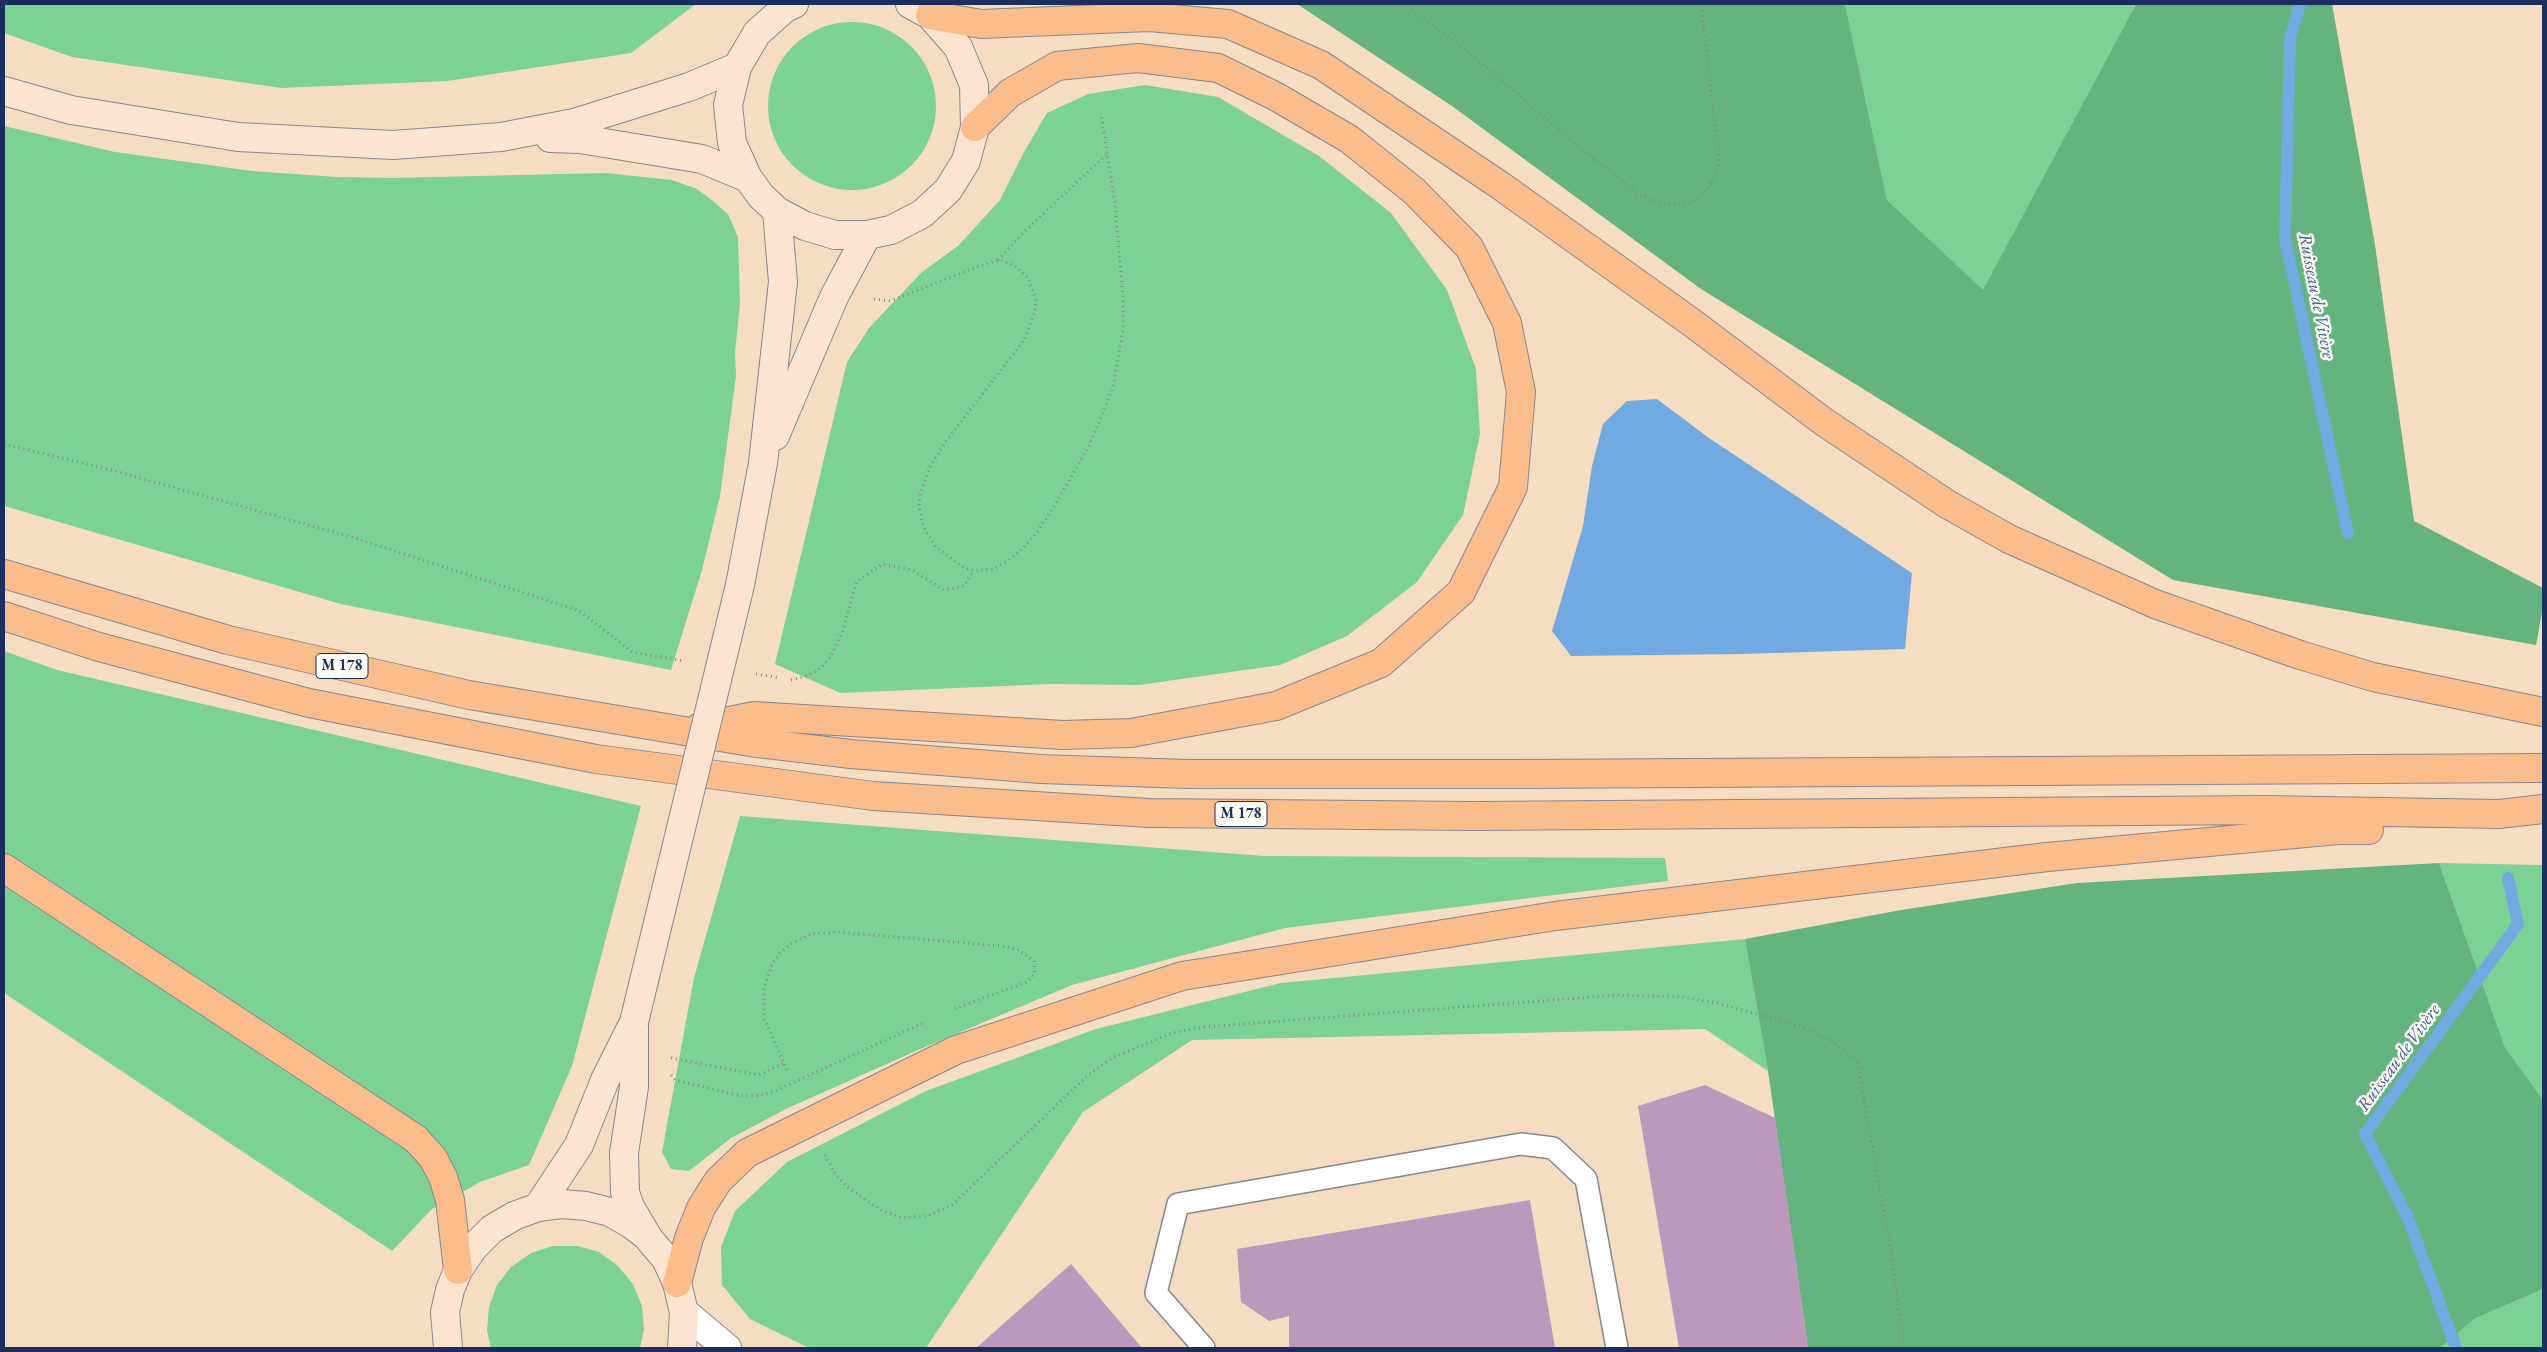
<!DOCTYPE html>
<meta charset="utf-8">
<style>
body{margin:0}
#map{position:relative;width:2547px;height:1352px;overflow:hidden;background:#f5ddc2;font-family:"EB Garamond",serif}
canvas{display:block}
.frame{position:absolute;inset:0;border:5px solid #1b2f5e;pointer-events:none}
</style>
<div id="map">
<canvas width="2547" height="1352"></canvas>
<div class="frame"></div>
</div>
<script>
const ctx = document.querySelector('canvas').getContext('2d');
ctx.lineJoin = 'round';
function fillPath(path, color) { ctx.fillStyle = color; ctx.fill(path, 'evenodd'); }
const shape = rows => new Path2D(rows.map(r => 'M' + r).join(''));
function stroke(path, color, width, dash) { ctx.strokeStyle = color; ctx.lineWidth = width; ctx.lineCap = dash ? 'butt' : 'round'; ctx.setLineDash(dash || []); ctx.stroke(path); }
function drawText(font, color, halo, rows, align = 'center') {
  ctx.font = font + ' "EB Garamond",serif'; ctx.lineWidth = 5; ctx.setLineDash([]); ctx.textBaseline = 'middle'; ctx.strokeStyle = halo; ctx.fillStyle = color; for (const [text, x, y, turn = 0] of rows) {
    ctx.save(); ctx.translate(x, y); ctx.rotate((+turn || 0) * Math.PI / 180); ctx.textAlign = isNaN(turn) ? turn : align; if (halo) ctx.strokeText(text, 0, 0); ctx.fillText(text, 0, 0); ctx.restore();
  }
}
const green = shape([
 [4,4,696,4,631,53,447,81,281,88,72,57,4,33],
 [1845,4,2136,4,1983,291,1887,200],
 '768 106a84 84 0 1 1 168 0a84 84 0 1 1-168 0Z',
 [1145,85,1218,97,1319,156,1391,213,1447,290,1476,369,1480,434,1463,515,1417,582,1347,636,1280,665,1139,685,1050,684,840,693,775,664,847,362,869,328,921,273,959,245,1000,200,1024,152,1047,113,1088,94],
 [4,126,115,152,252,171,337,177,393,178,605,173,672,180,697,189,713,201,728,214,738,237,740,304,735,352,736,376,720,496,702,570,671,670,341,604,4,506],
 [4,651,57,670,641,806,572,1066,529,1165,480,1182,432,1209,392,1251,4,993],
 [740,816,1264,856,1665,858,1668,881,1285,928,1072,985,918,1050,788,1108,731,1138,689,1171,671,1169,662,1152,694,978],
 [2439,863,2543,865,2543,1100,2505,1047],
 [1745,939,1768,1071,1705,1029,1192,1040,1083,1112,926,1348,809,1348,750,1319,722,1285,721,1247,735,1211,787,1162,926,1091,1096,1029,1281,983],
 [553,1246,577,1246,599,1252,618,1266,633,1284,642,1306,644,1329,640,1348,491,1348,487,1331,489,1307,497,1285,511,1267,531,1253],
 [2543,1289,2543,1348,2440,1348,2474,1319]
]);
const forest = shape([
 [1297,4,1845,4,1887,200,1983,290,2136,4,2332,4,2375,245,2414,521,2543,588,2543,607,2536,645,2173,580,1701,289,1452,106],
 [2439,863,2505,1047,2543,1100,2543,1289,2474,1319,2440,1348,1808,1348,1768,1071,1745,939,1901,910,2077,883]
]);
const water = shape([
 [1657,399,1709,438,1912,573,1905,649,1742,654,1571,656,1552,631,1583,526,1592,466,1603,424,1627,401]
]);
const stream = shape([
 [2300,4,2290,38,2285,239,2348,533],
 [2456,1348,2408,1218,2365,1134,2518,924,2508,878]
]);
const building = shape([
 [1705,1085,1775,1118,1808,1348,1679,1348,1638,1106],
 [1530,1200,1555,1348,1289,1348,1289,1316,1269,1321,1241,1302,1237,1249],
 [1071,1264,1142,1348,976,1348]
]);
const path = shape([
 [1403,4,1461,46,1578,146,1638,194,1654,201,1671,205,1688,204,1700,197,1708,187,1716,174,1719,159,1701,4],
 [998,260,1024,232,1108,153],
 [874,299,890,301,982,265,1000,260,1015,266,1028,278,1036,300,1035,311,1024,340,944,444,930,467,920,494,919,505,923,526,935,546,964,568,973,571,993,569,1009,560,1021,550,1036,534,1053,508,1089,446,1113,388,1123,329,1123,296,1115,204,1101,113],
 [4,444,108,469,355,538,580,611,632,652,684,661],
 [756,674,780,678],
 [791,680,807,676,821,668,831,656,842,633,857,581,883,564,912,570,944,590,964,586,973,571],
 [671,1058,759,1075,784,1063],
 [787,1070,764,1018,764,988,772,964,780,953,791,944,811,934,837,932,1002,946,1019,950,1034,961,1035,973,1027,982,951,1010],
 [671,1075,675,1080,741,1096,763,1095,775,1091,923,1023],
 [825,1155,836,1175,847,1187,881,1210,902,1218,927,1216,952,1205,1087,1076,1112,1058,1172,1033,1204,1027,1617,995,1682,997,1717,1003,1799,1026,1830,1040,1857,1060,1892,1259,1904,1348]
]);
const service = shape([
 [1204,1348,1156,1293,1178,1204,1521,1144,1553,1148,1586,1179,1617,1348]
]);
const tertiary = shape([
 [684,1312,727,1348]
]);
const secondary = shape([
 [794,4,785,8,757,33,737,67,728,105,732,143,748,178,761,196,777,211,805,226,835,235,867,235,891,230,922,214,948,190,966,161,975,127,974,85,958,47,930,15,910,4],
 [4,91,71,110,238,137,393,145,501,137,574,123,689,87,737,67],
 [550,138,580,139,702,159,748,178],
 [775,436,834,297,867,235],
 [740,585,763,463,783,282,777,211],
 [634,1022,634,1087,624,1153,625,1192,630,1207,649,1239,666,1259,677,1283,684,1312,682,1348],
 [538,1207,579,1145,605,1080,631,1028],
 [448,1348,445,1312,450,1290,458,1270,473,1248,492,1229,514,1216,538,1207,562,1204,586,1206,610,1212,631,1224,644,1234]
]);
const primary = shape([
 [930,15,981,24,1149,17,1228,24,1321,65,1501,186,1691,322,1824,422,1947,504,2009,539,2155,604,2300,655,2373,677,2543,712],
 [4,574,228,640,469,695,750,742,851,754,1041,769,1188,774,1520,774,2543,768],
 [4,616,99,647,309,703,596,759,873,796,1149,813,1474,816,2267,810,2499,814,2543,809],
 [700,727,754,716,1063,735,1131,733,1276,706,1381,663,1461,592,1513,487,1521,392,1507,323,1469,247,1414,191,1349,139,1275,96,1218,68,1138,58,1057,66,1010,93,975,127],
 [4,868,416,1139,433,1158,443,1177,450,1200,458,1270],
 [677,1283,689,1238,701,1208,718,1181,747,1153,956,1050,1182,976,1555,916,2047,857,2338,830,2369,830]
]);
const secondaryBridge = shape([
 [634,1022,740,585]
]);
const shields = [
 [342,666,52],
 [1241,814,52]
];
const shieldNames = [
 ["M 178",342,666],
 ["M 178",1241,814]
];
const waterNames = [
 ["Ruisseau de Vivère",2316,296,79],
 ["Ruisseau de Vivère",2399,1058,-54]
];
fillPath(green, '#7cd195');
fillPath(forest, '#65b37e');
fillPath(water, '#73a9e1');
stroke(stream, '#73a9e1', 12);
fillPath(building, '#bb98bc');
stroke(service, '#888690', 24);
stroke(tertiary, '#888690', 30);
stroke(secondary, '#888690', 30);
stroke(primary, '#888690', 30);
stroke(path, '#888690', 3, [1, 4]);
stroke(service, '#fff', 21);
stroke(tertiary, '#fff', 28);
stroke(secondary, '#fde4d0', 28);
stroke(primary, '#f9bc8a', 28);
stroke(secondaryBridge, '#888690', 30, []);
stroke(secondaryBridge, '#fde4d0', 28);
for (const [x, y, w] of shields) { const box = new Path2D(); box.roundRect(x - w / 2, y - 12.5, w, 25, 4); ctx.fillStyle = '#fdfcf7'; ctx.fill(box); stroke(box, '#1b2f5e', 1); }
drawText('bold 15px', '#1b2f5e', null, shieldNames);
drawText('italic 18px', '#3a5a8c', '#fdfcf7', waterNames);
</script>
